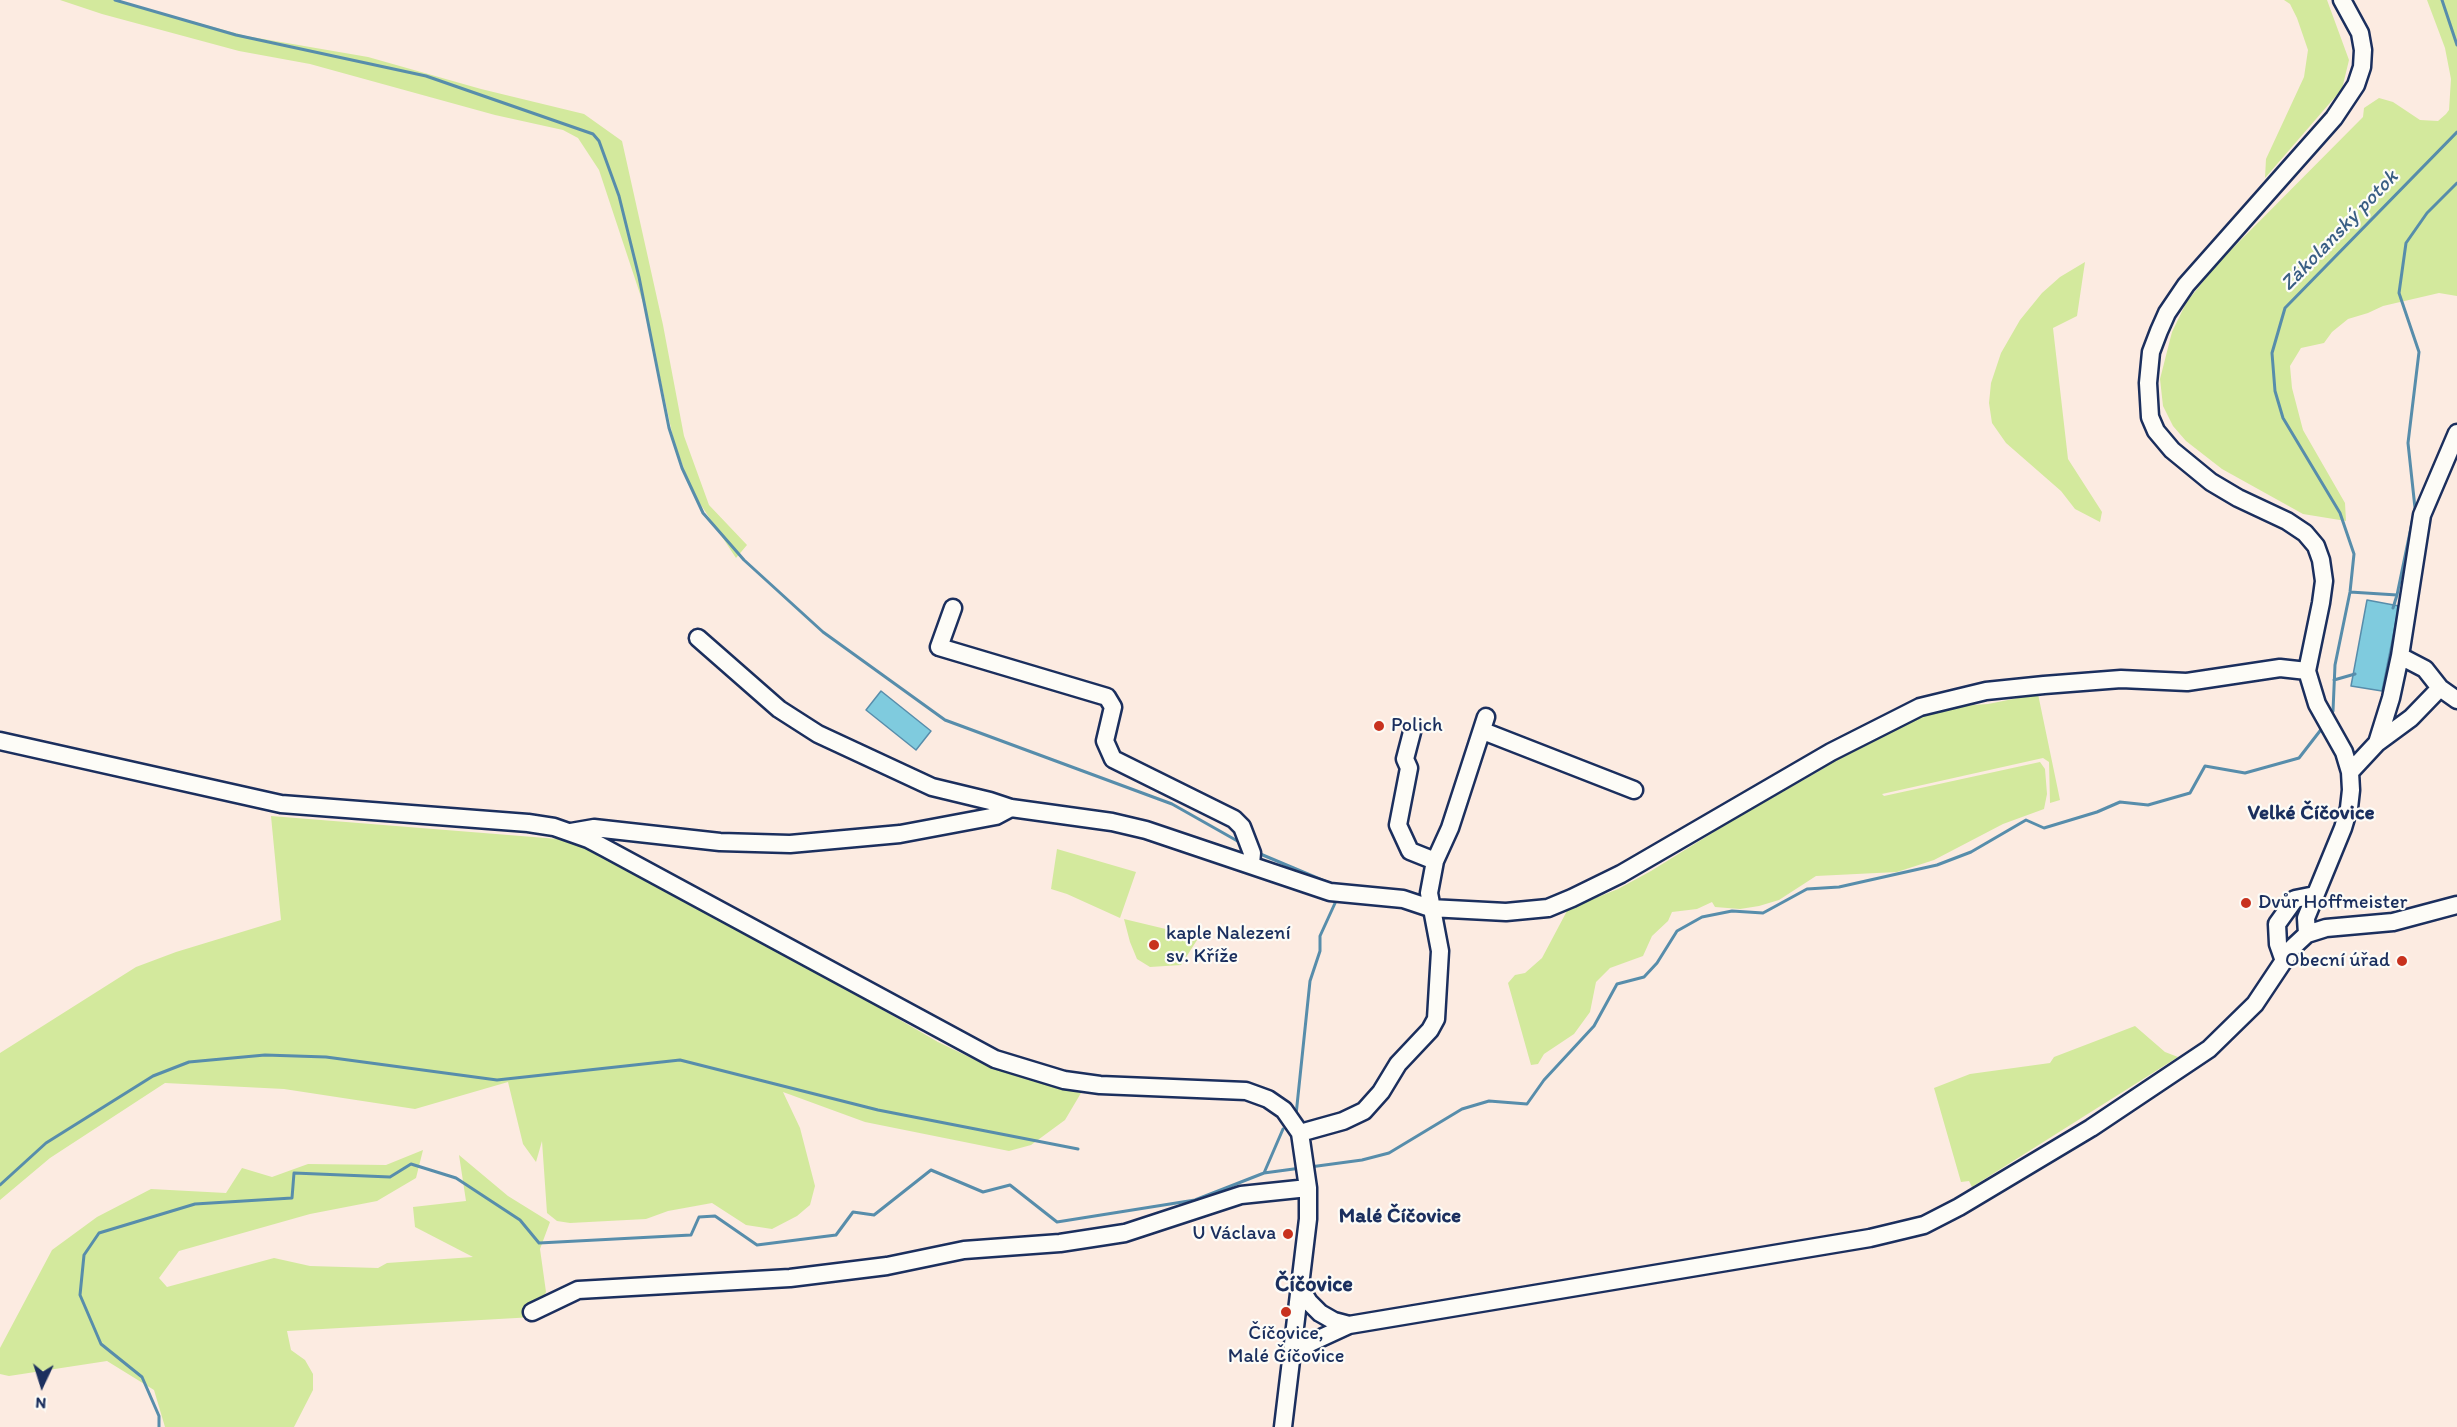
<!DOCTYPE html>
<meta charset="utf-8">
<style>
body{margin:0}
#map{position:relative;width:2457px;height:1427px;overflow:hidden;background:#fcebe1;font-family:Itim,sans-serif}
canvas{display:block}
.north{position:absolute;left:12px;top:1355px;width:60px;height:60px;-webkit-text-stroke:4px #fdfcf7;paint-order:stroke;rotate:184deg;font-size:16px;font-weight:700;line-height:24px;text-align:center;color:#1b2f5e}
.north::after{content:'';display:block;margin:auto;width:21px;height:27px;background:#1b2f5e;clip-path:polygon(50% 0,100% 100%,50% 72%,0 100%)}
</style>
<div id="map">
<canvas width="2457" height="1427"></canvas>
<div class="north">N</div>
</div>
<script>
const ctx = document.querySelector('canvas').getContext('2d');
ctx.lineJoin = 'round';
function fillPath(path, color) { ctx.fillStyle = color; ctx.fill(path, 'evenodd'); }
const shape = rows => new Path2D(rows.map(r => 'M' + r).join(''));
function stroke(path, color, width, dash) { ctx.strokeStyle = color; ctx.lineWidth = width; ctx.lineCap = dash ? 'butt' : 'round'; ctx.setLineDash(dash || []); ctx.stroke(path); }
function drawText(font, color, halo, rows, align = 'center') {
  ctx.font = font + ' Itim,sans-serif'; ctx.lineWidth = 4.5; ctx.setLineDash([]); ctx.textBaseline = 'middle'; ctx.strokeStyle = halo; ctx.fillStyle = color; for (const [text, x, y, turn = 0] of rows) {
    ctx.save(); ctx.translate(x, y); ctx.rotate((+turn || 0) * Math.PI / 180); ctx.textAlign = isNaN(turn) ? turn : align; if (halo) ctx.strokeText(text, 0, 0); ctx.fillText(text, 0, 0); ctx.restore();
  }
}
const green = shape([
 [60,0,115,0,246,36,368,57,481,89,584,114,622,141,663,325,684,436,709,505,747,545,736,558,693,493,674,442,646,312,599,170,578,138,563,130,495,115,310,64,239,51,102,14],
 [2284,0,2327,0,2349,60,2342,89,2265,178,2266,159,2304,77,2308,50,2297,18,2290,4],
 [2427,0,2457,0,2457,296,2439,293,2383,306,2368,313,2348,319,2332,332,2324,343,2301,348,2290,366,2292,388,2303,430,2345,503,2346,521,2303,514,2222,469,2186,441,2173,426,2163,406,2160,379,2172,332,2186,303,2217,264,2363,117,2364,108,2379,98,2393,102,2420,120,2438,121,2446,114,2449,110,2451,79,2445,48],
 [2085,262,2077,316,2053,328,2068,459,2102,512,2100,522,2075,509,2061,491,2006,443,1992,423,1989,403,1991,383,2001,353,2020,320,2042,293,2060,277],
 [2038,694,2060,800,2050,803,2049,762,2043,758,1882,794,1884,796,2040,762,2045,769,2047,794,2044,809,2003,824,1934,860,1897,872,1816,876,1779,900,1759,906,1740,909,1715,907,1712,902,1697,909,1672,912,1668,921,1652,936,1643,956,1610,968,1596,982,1590,1012,1574,1034,1544,1054,1538,1064,1531,1065,1508,983,1515,975,1525,973,1542,958,1568,909,1618,889,1651,871,1738,817,1821,770,1846,751,1900,722,1944,707,1988,704],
 [271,816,571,840,733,923,938,1042,992,1068,1081,1093,1065,1120,1031,1145,1009,1151,865,1122,783,1092,800,1128,815,1186,810,1205,797,1216,772,1229,746,1225,712,1203,668,1211,646,1219,570,1223,557,1221,547,1213,542,1141,536,1162,523,1144,508,1082,415,1109,284,1089,165,1083,50,1158,0,1200,0,1053,136,967,176,952,281,920],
 [1057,849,1136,872,1120,918,1067,894,1051,889],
 [1124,919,1199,937,1181,965,1150,967,1137,959,1130,942],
 [2135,1026,2165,1052,2178,1057,1972,1187,1969,1181,1961,1182,1934,1088,1970,1074,2050,1063,2054,1057],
 [423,1150,416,1178,377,1201,310,1214,179,1251,159,1278,167,1287,274,1258,310,1266,378,1268,387,1263,473,1257,415,1227,413,1207,466,1201,459,1155,508,1196,550,1222,540,1249,546,1292,534,1317,287,1331,291,1350,305,1360,313,1374,313,1390,294,1427,165,1427,154,1390,107,1361,9,1376,0,1374,0,1348,52,1250,97,1217,151,1189,226,1193,242,1168,272,1177,308,1164,386,1165]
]);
const water = shape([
 [2367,600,2399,606,2382,691,2351,686,2367,600],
 [881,691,931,731,916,750,866,710,881,691]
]);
const stream = shape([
 [115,0,236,35,426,76,593,134,599,141,619,196,639,277,669,428,682,468,703,513,744,560,823,632,945,720,1172,804,1241,843],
 [2442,0,2457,45],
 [2350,592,2397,595],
 [2393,608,2397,595,2415,508,2408,443,2419,352,2399,293,2406,243,2427,213,2457,183],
 [2334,680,2355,674],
 [2330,717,2333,711,2335,665,2350,592,2354,554,2340,513,2283,418,2275,391,2272,353,2285,308,2457,132],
 [1258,853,1334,885],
 [1296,1115,1310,981,1320,951,1320,936,1336,901],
 [1310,1167,1362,1160,1389,1153,1462,1109,1489,1101,1527,1104,1544,1080,1594,1026,1617,984,1644,977,1657,963,1677,931,1702,917,1732,911,1763,913,1807,889,1839,887,1937,865,1971,852,2026,820,2044,828,2097,812,2120,802,2148,805,2190,793,2205,766,2245,773,2299,758,2323,727],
 [1264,1173,1283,1129],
 [0,1185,46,1143,153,1076,189,1062,265,1055,326,1057,497,1080,680,1060,878,1110,1078,1149],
 [159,1427,159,1416,142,1377,101,1344,80,1295,84,1255,99,1233,195,1204,292,1198,294,1173,390,1177,411,1164,456,1178,520,1220,539,1243,691,1235,699,1217,715,1216,757,1245,836,1235,853,1212,874,1215,931,1170,983,1192,1010,1185,1057,1222,1195,1200,1264,1173,1301,1168]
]);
const minor = shape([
 [953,608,939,647,1107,697,1113,707,1105,741,1113,759,1234,819,1242,827,1252,853,1251,864],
 [698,638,779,709,818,734,932,787,990,801,1011,808,1112,822,1146,830,1330,892,1403,899,1430,908,1506,912,1548,908,1572,898,1621,874,1831,752,1920,707,1986,691,2044,685,2121,679,2187,682,2280,668,2307,671],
 [2400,656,2425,669,2440,688,2457,700],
 [1483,731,1634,790],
 [1412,732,1405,759,1409,768,1398,825,1410,851,1435,861],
 [0,741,281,804,528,823,554,827,588,839,605,848,995,1059,1064,1080,1100,1085,1246,1091,1268,1099,1284,1110,1300,1133,1308,1188,1308,1219,1283,1427],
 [2377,743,2411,718,2440,688],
 [2350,772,2377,743,2391,698,2400,656,2422,515,2457,433],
 [571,832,594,828,720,842,790,844,900,834,996,816,1011,808],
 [2307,934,2306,918,2343,828,2349,808,2351,790,2350,772,2344,752,2317,704,2307,671,2321,603,2324,581,2321,560,2316,546,2305,533,2287,521,2238,498,2211,482,2172,450,2156,431,2150,417,2148,383,2151,352,2159,331,2167,313,2186,285,2334,118,2356,85,2362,67,2363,50,2360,33,2342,0],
 [2284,961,2278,944,2277,924,2295,899,2315,895],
 [1300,1133,1343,1121,1364,1111,1381,1092,1398,1064,1430,1030,1436,1019,1440,951,1429,893,1435,861,1450,828,1486,717],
 [1301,1289,1309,1302,1320,1313,1334,1321,1349,1325],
 [532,1312,578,1290,790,1278,887,1266,964,1250,1060,1243,1125,1233,1241,1195,1308,1188],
 [1292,1355,1310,1343,1349,1325,1870,1238,1924,1225,1959,1207,2091,1128,2209,1049,2255,1004,2293,947,2307,934,2326,928,2393,922,2457,905]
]);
const markers = [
 [1379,726,6,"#c8321e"],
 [2246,903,6,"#c8321e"],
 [1154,945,6,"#c8321e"],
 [2402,961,6,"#c8321e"],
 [1288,1234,6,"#c8321e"],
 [1286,1312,6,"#c8321e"]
];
const poiNames = [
 ["Polich",1391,726],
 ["Dvůr Hoffmeister",2258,903],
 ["kaple Nalezení",1166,934],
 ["sv. Kříže",1166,957],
 ["Obecní úřad",2390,961,"right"],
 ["U Václava",1276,1234,"right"],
 ["Číčovice,",1286,1334,"center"],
 ["Malé Číčovice",1286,1357,"center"]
];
const waterNames = [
 ["Zákolanský potok",2340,231,-46]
];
const neighbourhoodNames = [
 ["Velké Číčovice",2311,814],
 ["Malé Číčovice",1400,1217]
];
const quarterNames = [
 ["Číčovice",1314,1285]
];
fillPath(green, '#d3e99d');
fillPath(water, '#7fcbde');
stroke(water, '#578dab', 1.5);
stroke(stream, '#578dab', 3);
stroke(minor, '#1b2f5e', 21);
stroke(minor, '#fdfcf7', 16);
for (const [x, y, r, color] of markers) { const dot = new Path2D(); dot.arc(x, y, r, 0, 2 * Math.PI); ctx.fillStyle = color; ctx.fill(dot); stroke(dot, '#fdfcf7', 2); }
drawText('20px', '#1b2f5e', '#fdfcf7', poiNames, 'left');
drawText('italic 21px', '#395e84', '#fdfcf7', waterNames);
drawText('bold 21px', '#1b2f5e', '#fdfcf7', neighbourhoodNames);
drawText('bold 22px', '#1b2f5e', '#fdfcf7', quarterNames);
</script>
